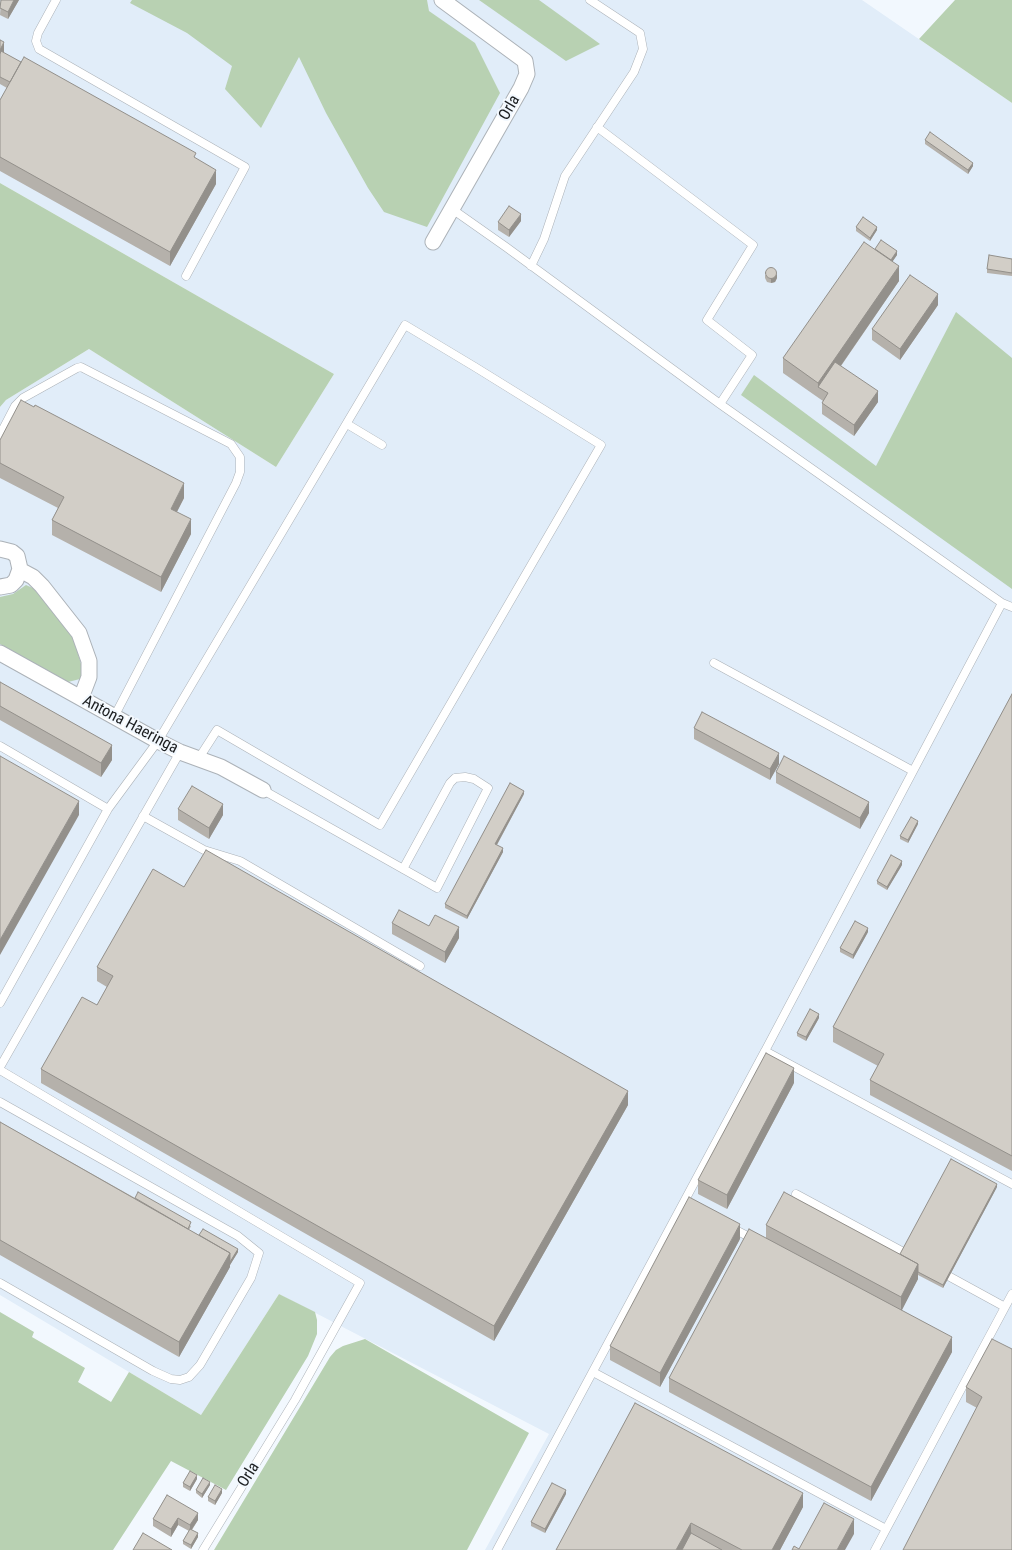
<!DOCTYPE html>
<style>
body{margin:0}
canvas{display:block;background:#f2f8fe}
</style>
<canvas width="1012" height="1550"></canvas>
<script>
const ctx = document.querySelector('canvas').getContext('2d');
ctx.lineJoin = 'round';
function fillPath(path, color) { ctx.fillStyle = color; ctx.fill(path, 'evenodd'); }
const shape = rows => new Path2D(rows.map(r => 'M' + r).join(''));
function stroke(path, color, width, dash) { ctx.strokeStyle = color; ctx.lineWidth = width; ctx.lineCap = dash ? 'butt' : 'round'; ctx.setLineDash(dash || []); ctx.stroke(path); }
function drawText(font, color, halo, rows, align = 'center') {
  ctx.font = font + ' "Roboto Condensed",sans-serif'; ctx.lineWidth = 4; ctx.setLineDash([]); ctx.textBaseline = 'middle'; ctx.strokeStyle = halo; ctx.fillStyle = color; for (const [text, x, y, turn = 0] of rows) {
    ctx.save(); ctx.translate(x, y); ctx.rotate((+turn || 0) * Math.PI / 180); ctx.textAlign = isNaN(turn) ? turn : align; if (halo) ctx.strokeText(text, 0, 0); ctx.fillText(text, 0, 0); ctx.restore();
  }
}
const built = shape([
 [0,0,862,0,1012,103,1012,1550,485,1550,549,1434,279,1294,201,1415,0,1295,0,407,6,400,89,349,276,467,334,374,0,183]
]);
const green = shape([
 [132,0,427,0,429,11,475,43,500,93,427,227,384,212,368,188,326,113,299,57,261,128,225,89,232,66,187,33,130,3],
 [479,0,539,0,600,44,566,61],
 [955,0,1012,0,1012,103,919,39],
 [0,183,334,374,276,467,89,349,6,400,0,407],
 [956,312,1012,358,1012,589,741,395,754,375,876,466],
 [26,585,35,589,65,624,73,637,81,664,82,675,80,679,68,682,0,644,0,597,13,594],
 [279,1294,315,1312,317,1320,317,1334,308,1356,226,1490,171,1461,113,1550,0,1550,0,1312,34,1332,32,1337,85,1368,78,1382,111,1402,129,1372,201,1415],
 [365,1339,529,1433,467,1550,214,1550,330,1357,336,1350,343,1346]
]);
const lane = shape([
 [56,0,38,33,36,41,39,49,245,167,186,276],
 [597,127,753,245,707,320,752,355,720,404],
 [452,209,506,247,720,404,1002,603],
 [531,266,544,239,565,176,634,72,643,49,640,33,590,0],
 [347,424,382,445],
 [0,435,15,406,23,398,77,368,81,367,231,444,240,457,240,472,236,483,114,717],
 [1012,607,1002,603,765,1051,1012,1184],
 [714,663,913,771],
 [0,746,108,809],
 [263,790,437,888,488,788,474,779,465,777,455,778,450,783,403,869],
 [143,816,204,850,240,861,420,966],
 [0,1003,108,809,158,741,405,325,475,367,601,445,380,825,217,730,199,758],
 [0,1067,180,752],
 [0,1070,360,1283,295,1400,203,1550],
 [0,1102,238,1236,259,1253,251,1278,200,1365,189,1377,180,1380,171,1379,153,1371,0,1283],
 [796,1194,909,1255],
 [732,1228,755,1240],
 [941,1272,1005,1307],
 [593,1372,886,1529],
 [497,1550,765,1051],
 [875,1550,1012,1294]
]);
const street = shape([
 [433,242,521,88,527,74,525,61,442,0],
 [0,549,12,552,17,556,20,569,16,580,11,585,0,587],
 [20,570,33,577,42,586,79,633,89,661,89,677,81,698],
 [0,653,158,741,180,752,221,767,263,790]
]);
const wall = shape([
 [1,0,19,0,8,19,0,15],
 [0,40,4,53,196,159,216,184,170,266,0,171,0,100,7,88,0,84],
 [925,140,973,166,968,174,925,144],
 [521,221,509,237,498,230,498,222],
 [856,227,877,230,870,241,856,231],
 [875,249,897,255,892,262,899,281,841,366,878,402,854,436,822,414,822,403,823,401,783,373,783,358],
 [1012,259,1012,276,987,273,987,269],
 [765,275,777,278,775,282,771,283,767,282,765,278],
 [938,305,900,360,872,340,872,329],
 [0,440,184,498,177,512,191,534,161,592,52,535,52,520,58,508,0,478],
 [0,682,112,760,101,777,0,720],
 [1012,694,1012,1171,870,1095,870,1080,878,1066,833,1042,833,1027],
 [694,728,779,764,770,780,694,739],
 [776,772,869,813,860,829,776,783],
 [524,794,497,845,503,852,467,919,445,908,445,904],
 [178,809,223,815,209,839,178,820],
 [918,824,908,843,900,839,900,836],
 [902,865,887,890,877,884,877,881],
 [184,887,628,1105,494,1341,41,1083,41,1069,97,1005,107,987,97,981,97,967],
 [392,923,429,926,459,938,445,963,392,934],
 [868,932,853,959,840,952,840,948],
 [819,1018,806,1041,797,1036,797,1033],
 [794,1083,727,1209,698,1194,698,1180],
 [0,1122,135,1198,191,1226,189,1230,199,1235,238,1252,230,1265,230,1267,179,1357,0,1255],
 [997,1187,943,1288,918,1275,918,1279,901,1310,952,1352,871,1501,669,1392,669,1378,766,1238,766,1225,900,1254],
 [740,1239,660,1387,610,1360,610,1346],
 [1012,1349,977,1408,966,1402,966,1387],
 [635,1403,803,1507,780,1550,556,1550],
 [197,1479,190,1491,183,1487,183,1483],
 [210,1485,202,1498,196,1493,196,1490],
 [222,1493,215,1505,208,1501,208,1497],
 [566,1494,545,1533,531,1526,531,1522],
 [167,1495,198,1520,192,1530,198,1537,191,1549,183,1544,183,1541,189,1531,178,1525,171,1537,153,1526,153,1519]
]);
const shadedWall = shape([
 [14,0,19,0,8,19,8,12],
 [4,42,4,53,0,61,0,50],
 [973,163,973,166,968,174,968,170],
 [216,170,216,184,170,266,170,252],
 [521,214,521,221,509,237,509,230],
 [877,227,877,230,870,241,870,238],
 [897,251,897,255,888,268,888,264],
 [899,266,899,281,824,390,818,387,818,398,818,383],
 [777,274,777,278,775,282,771,283,771,279],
 [938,294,938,305,900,360,900,349],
 [878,391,878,402,854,436,854,425],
 [184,483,184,498,171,523,171,509],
 [191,519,191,534,161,592,161,577],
 [112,745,112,760,101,777,101,763],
 [779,753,779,764,770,780,770,769],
 [524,791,524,794,495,848,495,844],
 [79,801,79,815,0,955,0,940],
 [869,802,869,813,860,829,860,818],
 [223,804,223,815,209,839,209,828],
 [918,821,918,824,908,843,908,840],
 [503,848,503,852,467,919,467,916],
 [902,861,902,865,887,890,887,887],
 [459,927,459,938,445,963,445,952],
 [868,928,868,932,853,959,853,955],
 [819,1014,819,1018,806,1041,806,1037],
 [794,1068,794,1083,727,1209,727,1195],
 [628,1091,628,1105,494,1341,494,1326],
 [997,1184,997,1187,943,1288,943,1285],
 [740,1224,740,1239,660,1387,660,1373],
 [238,1249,238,1252,230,1265,230,1267,179,1357,179,1342,230,1253],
 [918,1264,918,1279,901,1312,901,1297],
 [952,1337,952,1352,871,1501,871,1487],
 [197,1475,197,1479,190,1491,190,1487],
 [210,1482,210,1485,202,1498,202,1494],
 [222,1489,222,1493,215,1505,215,1501],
 [566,1490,566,1494,545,1533,545,1529],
 [803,1493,803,1507,780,1550,772,1550],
 [198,1513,198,1520,190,1532,190,1525],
 [178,1518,178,1525,171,1537,171,1529],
 [854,1519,854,1534,845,1550,837,1550],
 [691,1523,691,1537,684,1550,676,1550],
 [198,1533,198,1537,191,1549,191,1545]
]);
const building = shape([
 [1,0,14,0,8,12,0,8,1,0],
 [0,40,4,42,0,50,0,40],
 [1,51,21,62,10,82,0,77,0,54,1,51],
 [24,57,196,153,194,157,216,170,170,252,0,157,0,100,24,57],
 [930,132,973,163,968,170,925,140,930,132],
 [509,206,521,214,509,230,498,222,509,206],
 [863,217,877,227,870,238,856,227,863,217],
 [881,240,897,251,891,260,875,249,881,240],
 [864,242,899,266,818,383,783,358,864,242],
 [989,255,1012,259,1012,273,987,269,989,255],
 '765.5 273a5.5 5.5 0 1 1 11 0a5.5 5.5 0 1 1-11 0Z',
 [910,275,938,294,900,349,872,329,910,275],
 [835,362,878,391,854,425,822,403,828,393,818,387,835,362],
 [21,400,34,407,35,405,184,483,171,509,191,519,161,577,52,520,64,497,0,463,0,440,21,400],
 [0,682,112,745,101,763,0,706,0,682],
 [1012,694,1012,1156,870,1080,884,1054,833,1027,1012,694],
 [702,712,779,753,770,769,694,728,702,712],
 [0,756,79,801,0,940,0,756],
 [784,756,869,802,860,818,776,772,784,756],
 [510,783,524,791,495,844,503,848,467,916,445,904,510,783],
 [192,786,223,804,209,828,178,809,192,786],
 [911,817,918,821,908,840,900,836,911,817],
 [206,850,628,1091,494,1326,41,1069,82,997,97,1005,113,976,97,967,153,869,184,887,206,850],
 [891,855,902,861,887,887,877,881,891,855],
 [399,910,429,926,435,915,459,927,445,952,392,923,399,910],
 [855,921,868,928,853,955,840,948,855,921],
 [810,1009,819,1014,806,1037,797,1033,810,1009],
 [766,1053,794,1068,727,1195,698,1180,766,1053],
 [0,1122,230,1253,179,1342,0,1240,0,1122],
 [951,1159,997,1184,943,1285,918,1272,918,1264,900,1254,951,1159],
 [138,1192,191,1222,188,1229,135,1198,138,1192],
 [784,1192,918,1264,901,1297,766,1225,784,1192],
 [689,1197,740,1224,660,1373,610,1346,689,1197],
 [203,1229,238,1249,230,1262,230,1253,199,1235,203,1229],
 [749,1229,952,1337,871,1487,669,1378,749,1229],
 [992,1339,1012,1349,1012,1550,903,1550,982,1397,966,1387,992,1339],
 [635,1403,803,1493,772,1550,742,1550,691,1523,676,1550,556,1550,635,1403],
 [190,1471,197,1475,190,1487,183,1483,190,1471],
 [203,1478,210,1482,202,1494,196,1490,203,1478],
 [552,1483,566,1490,545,1529,531,1522,552,1483],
 [215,1485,222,1489,215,1501,208,1497,215,1485],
 [167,1495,198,1513,190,1525,178,1518,171,1529,153,1519,167,1495],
 [824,1503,854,1519,837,1550,792,1550,794,1546,799,1549,824,1503],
 [190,1529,198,1533,191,1545,183,1541,190,1529],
 [143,1533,172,1550,133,1550,143,1533],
 [691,1533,722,1550,682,1550,691,1533]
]);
const streetNames = [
 ["Orla",510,108,-60],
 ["Antona Haeringa",130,725,28],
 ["Orla",249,1475,-58]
];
fillPath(built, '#e1edf9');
fillPath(green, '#b8d1b2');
stroke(lane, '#acb2b8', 9);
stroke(street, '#acb2b8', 17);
stroke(lane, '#fff', 8);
stroke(street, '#fff', 15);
fillPath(wall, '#b5b1ab');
fillPath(shadedWall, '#93908b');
fillPath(building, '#d2cec7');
stroke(building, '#93908b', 1);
drawText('16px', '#1c1e20', '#f2f8fe', streetNames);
</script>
